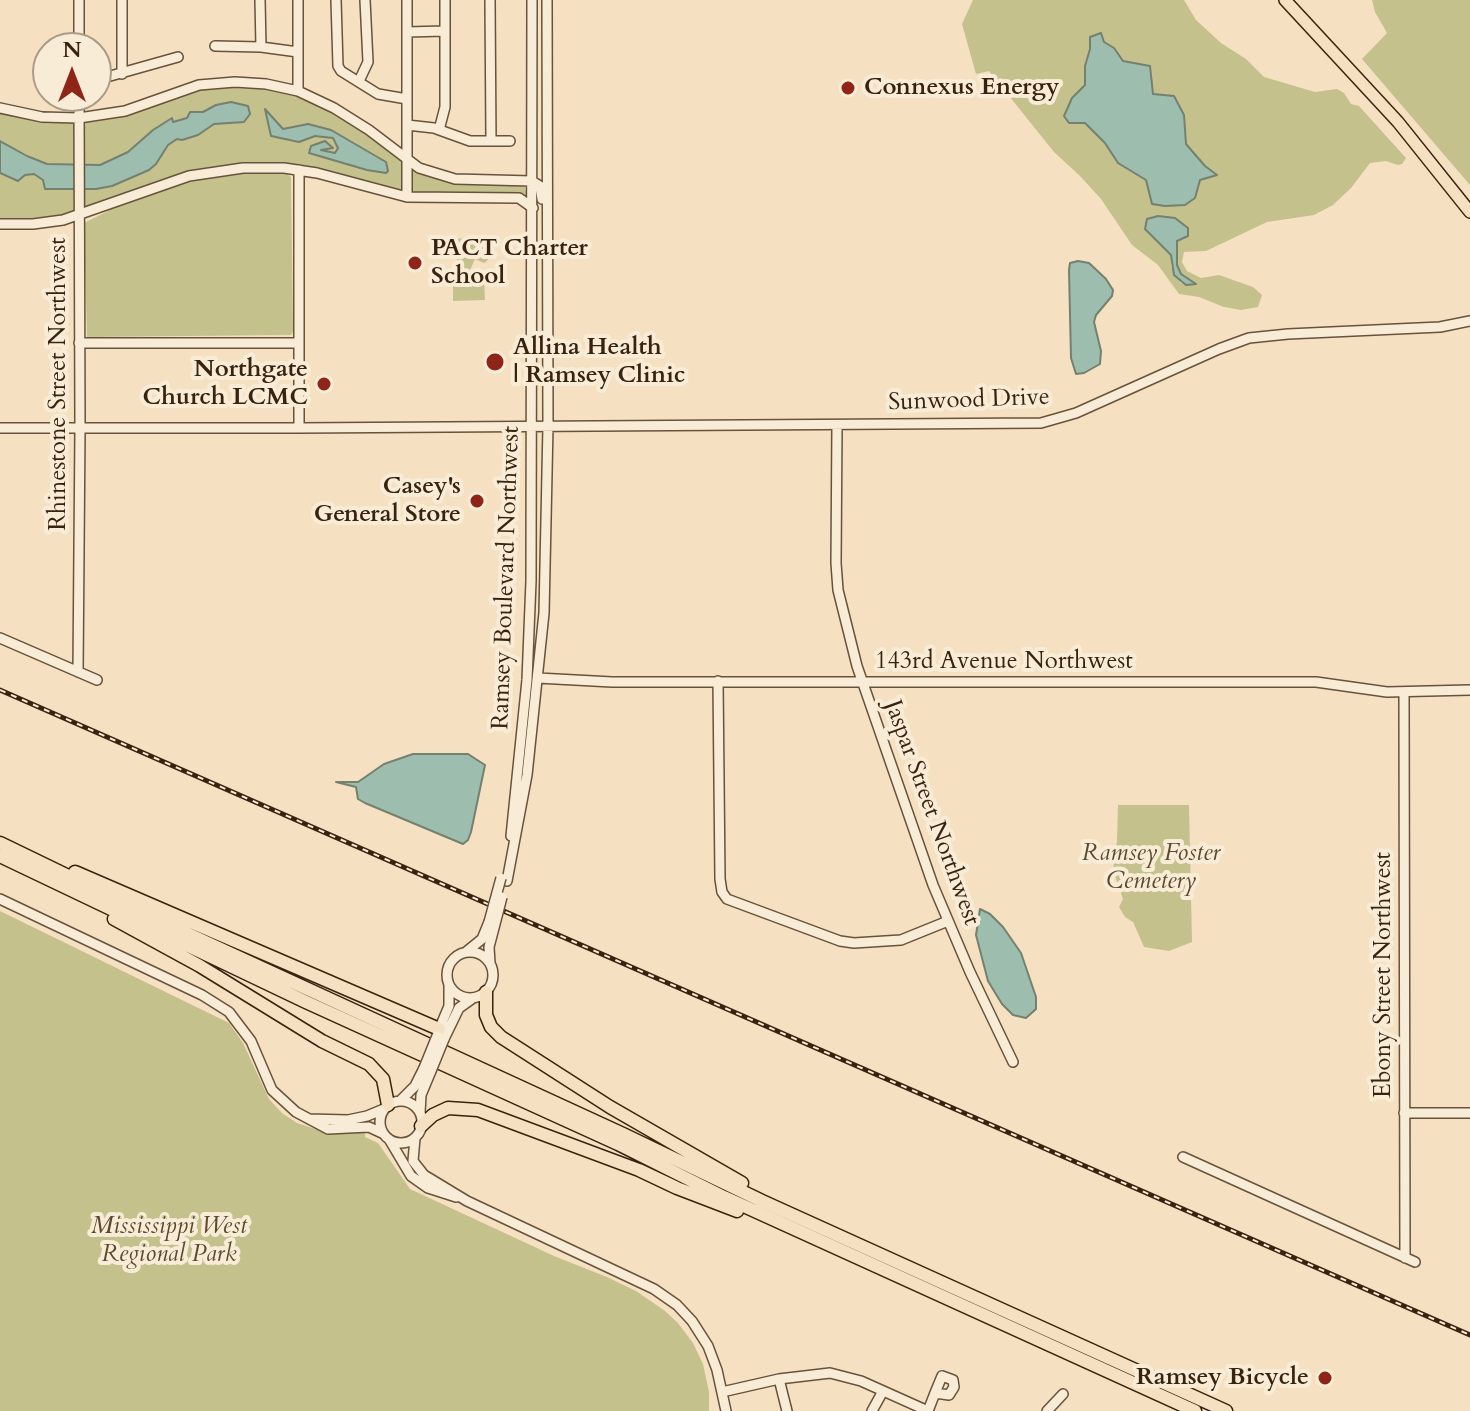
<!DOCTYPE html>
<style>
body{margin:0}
#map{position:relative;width:1470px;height:1411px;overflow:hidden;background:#f5e1c1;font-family:Cardo,serif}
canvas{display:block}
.north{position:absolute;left:32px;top:32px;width:80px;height:80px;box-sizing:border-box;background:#f8ecd7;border:2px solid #ac9c87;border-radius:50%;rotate:0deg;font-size:22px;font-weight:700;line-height:32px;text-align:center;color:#39230e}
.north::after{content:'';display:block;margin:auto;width:28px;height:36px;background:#8f2418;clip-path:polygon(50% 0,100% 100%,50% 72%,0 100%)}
</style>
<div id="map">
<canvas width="1470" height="1411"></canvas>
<div class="north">N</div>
</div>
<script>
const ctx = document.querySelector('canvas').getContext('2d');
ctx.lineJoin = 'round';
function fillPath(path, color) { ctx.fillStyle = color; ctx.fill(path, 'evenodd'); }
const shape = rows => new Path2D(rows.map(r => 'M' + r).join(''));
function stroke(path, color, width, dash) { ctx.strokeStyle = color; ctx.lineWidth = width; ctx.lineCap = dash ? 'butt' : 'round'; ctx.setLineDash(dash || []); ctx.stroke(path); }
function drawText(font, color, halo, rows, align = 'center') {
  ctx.font = font + ' Cardo,serif'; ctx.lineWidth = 8; ctx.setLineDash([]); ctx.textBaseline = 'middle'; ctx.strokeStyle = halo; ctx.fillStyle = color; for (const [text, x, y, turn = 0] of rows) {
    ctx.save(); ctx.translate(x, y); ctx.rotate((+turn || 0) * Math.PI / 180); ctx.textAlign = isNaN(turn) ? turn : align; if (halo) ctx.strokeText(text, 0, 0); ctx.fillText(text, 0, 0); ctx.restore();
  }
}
const green = shape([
 [973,0,1184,0,1196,20,1221,43,1246,59,1264,77,1315,92,1337,89,1344,93,1351,104,1359,106,1406,158,1402,164,1398,165,1386,161,1370,163,1351,188,1333,205,1314,215,1267,222,1206,251,1184,252,1182,262,1187,271,1201,278,1219,275,1253,287,1262,295,1258,307,1241,310,1224,307,1199,297,1179,294,1158,265,1132,245,1101,199,1080,176,1054,152,989,71,976,74,962,24],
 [1090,37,1114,48,1123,61,1150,66,1153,94,1184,115,1186,144,1205,166,1216,174,1200,180,1195,198,1146,180,1118,163,1105,143,1085,123,1072,98,1085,85,1085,66,1090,49],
 [1158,216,1175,218,1177,265,1181,274,1194,284,1181,283,1171,266,1172,255],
 [1372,0,1470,0,1470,185,1362,59,1387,33,1375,12],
 [250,86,293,93,325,107,352,122,417,169,524,185,527,194,525,197,431,195,391,190,340,175,236,166,56,218,0,221,0,113,66,122,207,87],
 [251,173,287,174,291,177,293,332,291,335,87,337,84,223,124,203,164,189,204,178],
 [481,235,488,245,488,260,484,263,475,259,470,270,460,271,457,265,457,239],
 [453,275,470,275,471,279,484,279,485,300,453,301],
 [1118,805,1189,805,1192,942,1169,951,1144,947,1133,922,1125,917,1119,907,1123,899,1113,870,1117,841],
 [0,911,229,1023,243,1043,269,1099,282,1113,297,1123,328,1133,365,1131,365,1137,378,1143,410,1189,554,1256,607,1277,636,1291,665,1311,678,1323,693,1343,703,1364,709,1392,709,1411,0,1411]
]);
const water = shape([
 [1101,33,1104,42,1114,48,1123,61,1150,66,1153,94,1174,96,1184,115,1186,144,1205,166,1217,175,1200,180,1195,198,1185,205,1165,206,1152,204,1146,180,1118,163,1105,143,1085,123,1069,123,1064,116,1072,98,1085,85,1085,66,1090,49,1090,37,1101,33],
 [231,102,248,106,250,114,244,122,214,124,198,135,182,140,177,139,168,145,156,164,149,170,112,186,96,189,45,189,43,180,34,174,25,175,18,181,0,173,0,141,27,156,47,164,100,165,128,152,153,130,172,118,173,122,187,118,190,112,203,112,216,105,231,102],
 [265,109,283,129,308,124,331,130,386,162,388,171,386,173,367,170,309,153,311,146,325,141,333,148,321,150,335,153,338,148,333,138,315,136,299,142,271,136,265,109],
 [1158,216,1175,218,1188,228,1188,236,1177,241,1177,265,1181,274,1196,284,1186,285,1174,275,1171,255,1145,229,1147,219,1158,216],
 [1078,261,1089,263,1106,279,1113,290,1112,296,1096,315,1094,322,1101,351,1100,364,1084,373,1076,374,1071,358,1069,270,1070,263,1078,261],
 [413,754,468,754,485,765,471,832,468,840,463,844,365,803,358,799,356,787,336,782,358,782,384,764,413,754],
 [980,909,990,914,1003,927,1021,953,1036,997,1036,1009,1026,1018,1013,1015,1002,1004,988,981,976,935,980,909]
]);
const minor = shape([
 [122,0,122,74],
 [260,0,261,47],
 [336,0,338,66,341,71,378,94,407,99],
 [490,0,491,141],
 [407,32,444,31],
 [215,46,261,47,298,52],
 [79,48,79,0],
 [96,80,178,57],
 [359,81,368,62,365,0],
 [298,91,298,0],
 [0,108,42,117,79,118,125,111,199,85,235,82,266,84,298,91,334,108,369,130,419,168,455,179,532,181,540,186,542,199],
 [407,125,434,128,470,141,510,141],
 [439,130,445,107,445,0],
 [299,170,299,428],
 [407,197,407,0],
 [0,224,33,224,63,220,189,176,243,168,284,168,317,173,407,197,519,198,533,208],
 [79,343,299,343],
 [837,425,836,563,838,590,857,666,933,885,970,972,1013,1062],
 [0,428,299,428,1041,423,1076,413,1219,349,1249,338,1288,334,1440,327,1470,321],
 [0,638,97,680],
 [78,672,80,428,79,96],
 [538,678,612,682,1316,682,1387,692,1470,690],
 [718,681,720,879,722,892,727,899,840,941,854,943,901,940,948,921],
 [1404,692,1405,1258],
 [511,836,527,680,531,581,532,0],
 [507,881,527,775,544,613,548,426,547,0],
 [0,899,202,995,229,1012,251,1041,272,1090,296,1112,328,1129,369,1127,384,1134],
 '447 975a23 23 0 1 1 46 0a23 23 0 1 1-46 0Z',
 [466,952,482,939,489,922],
 [490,963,489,947,495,924],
 [438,1032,449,1006,449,986],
 [444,1039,459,1008,473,998],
 [400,1101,415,1086,424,1068],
 '380 1122a21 21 0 1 1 42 0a21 21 0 1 1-42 0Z',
 [420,1113,421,1095,431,1071],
 [1404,1113,1470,1113],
 [309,1119,348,1120,367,1116,384,1109],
 [415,1138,413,1161,424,1175,467,1201,654,1289,677,1305,692,1321,708,1346,717,1370,726,1411],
 [389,1139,411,1176,428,1188,456,1197],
 [1183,1157,1415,1262],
 [779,1379,787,1411],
 [722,1392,779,1379,830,1373,861,1381,928,1411],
 [872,1411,883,1391],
 [928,1411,935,1393,942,1376,953,1380,954,1387,949,1395,935,1393],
 [1047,1411,1063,1394]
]);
const major = shape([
 [1285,0,1398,122,1470,212]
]);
const highway = shape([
 [0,843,188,934,623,1134,762,1201,1226,1411],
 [0,856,306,1002,618,1144,724,1197,1195,1411],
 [75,872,439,1029],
 [114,919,200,966,322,1041,369,1064,383,1079,388,1105],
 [486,992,486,1015,491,1027,501,1037,610,1107,742,1183],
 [421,1126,433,1115,448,1108,478,1110,639,1170,677,1188,737,1211]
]);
const rail = shape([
 [0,690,1470,1335]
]);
const minorBridge = shape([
 [489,922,501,878],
 [495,924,502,897],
 [424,1068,437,1036],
 [431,1071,444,1039]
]);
const markers = [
 [848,88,8,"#8f2418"],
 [415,263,8,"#8f2418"],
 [495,362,10,"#8f2418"],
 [324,384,8,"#8f2418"],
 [477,501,8,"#8f2418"],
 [1325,1378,8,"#8f2418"]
];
const poiNames = [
 ["Connexus Energy",864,88],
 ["PACT Charter",431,249],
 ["School",431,277],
 ["Allina Health",513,348],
 ["| Ramsey Clinic",513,376],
 ["Northgate",308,370,"right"],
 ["Church LCMC",308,398,"right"],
 ["Casey's",461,487,"right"],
 ["General Store",461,515,"right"],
 ["Ramsey Bicycle",1309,1378,"right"]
];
const streetNames = [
 ["Rhinestone Street Northwest",59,384,-90],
 ["Sunwood Drive",969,401,-2],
 ["Ramsey Boulevard Northwest",507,578,-88],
 ["143rd Avenue Northwest",1004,662],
 ["Jaspar Street Northwest",931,813,70],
 ["Ebony Street Northwest",1384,975,-90]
];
const parkNames = [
 ["Ramsey Foster",1151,854],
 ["Cemetery",1151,882],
 ["Mississippi West",169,1227],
 ["Regional Park",169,1255]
];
fillPath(green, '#c4c18d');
fillPath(water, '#9dbeaf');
stroke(water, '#75806f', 2);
stroke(minor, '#68523b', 12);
stroke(major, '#39230e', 14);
stroke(highway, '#39230e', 15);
stroke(minor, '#f8ecd7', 9);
stroke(major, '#f5e1c1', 11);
stroke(highway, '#f5e1c1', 12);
stroke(rail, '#39230e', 5);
stroke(rail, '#f8ecd7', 2, [6]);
stroke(minorBridge, '#68523b', 12, []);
stroke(minorBridge, '#f8ecd7', 9);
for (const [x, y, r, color] of markers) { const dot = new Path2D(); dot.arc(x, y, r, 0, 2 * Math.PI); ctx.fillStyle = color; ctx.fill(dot); stroke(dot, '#f8ecd7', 3); }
drawText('bold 24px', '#39230e', '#f8ecd7', poiNames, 'left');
drawText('24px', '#39230e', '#f8ecd7', streetNames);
drawText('italic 24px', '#5c4a2e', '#f8ecd7', parkNames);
</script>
